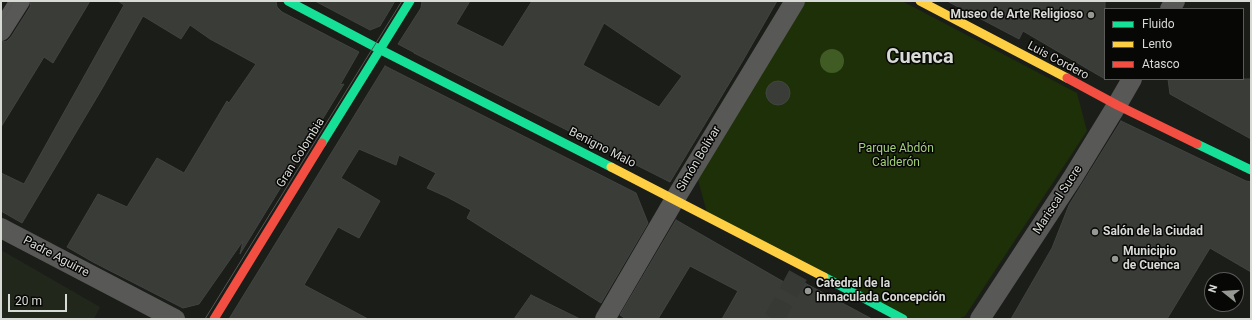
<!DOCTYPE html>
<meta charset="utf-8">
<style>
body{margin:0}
#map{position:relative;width:1252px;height:320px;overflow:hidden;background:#1b1d19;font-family:Roboto,sans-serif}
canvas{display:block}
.frame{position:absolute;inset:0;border:2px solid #d8dad6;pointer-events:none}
.legend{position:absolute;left:1104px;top:8px;width:140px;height:72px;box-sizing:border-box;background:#070806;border:1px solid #5b5c59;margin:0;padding:5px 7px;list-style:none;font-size:12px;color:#d8dad6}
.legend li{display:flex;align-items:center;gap:8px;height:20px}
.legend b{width:20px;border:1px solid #5b5c59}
.north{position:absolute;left:1204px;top:272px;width:40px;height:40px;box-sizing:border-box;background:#070806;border:1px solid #5b5c59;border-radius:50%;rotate:287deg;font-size:11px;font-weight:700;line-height:16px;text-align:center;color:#d8dad6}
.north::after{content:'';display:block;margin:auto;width:14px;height:18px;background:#969894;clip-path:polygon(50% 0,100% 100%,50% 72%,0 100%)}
.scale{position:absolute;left:8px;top:294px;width:59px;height:18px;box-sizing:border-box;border:2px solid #d8dad6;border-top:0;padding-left:5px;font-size:12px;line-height:14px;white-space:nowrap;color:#d8dad6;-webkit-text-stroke:3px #070806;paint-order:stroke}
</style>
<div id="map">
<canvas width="1252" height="320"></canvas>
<div class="frame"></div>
<ul class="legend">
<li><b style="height:5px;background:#16e098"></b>Fluido</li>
<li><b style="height:5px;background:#ffcf43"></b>Lento</li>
<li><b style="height:5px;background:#f24e42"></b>Atasco</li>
</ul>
<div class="north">N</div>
<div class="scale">20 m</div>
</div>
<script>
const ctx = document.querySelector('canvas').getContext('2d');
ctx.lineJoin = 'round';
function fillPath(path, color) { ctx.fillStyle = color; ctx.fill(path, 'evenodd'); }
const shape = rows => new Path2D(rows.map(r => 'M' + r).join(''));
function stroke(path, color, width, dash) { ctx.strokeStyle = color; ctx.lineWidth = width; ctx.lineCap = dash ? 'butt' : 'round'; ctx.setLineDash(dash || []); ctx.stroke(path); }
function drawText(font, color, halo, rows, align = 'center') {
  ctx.font = font + ' Roboto,sans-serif'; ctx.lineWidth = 3; ctx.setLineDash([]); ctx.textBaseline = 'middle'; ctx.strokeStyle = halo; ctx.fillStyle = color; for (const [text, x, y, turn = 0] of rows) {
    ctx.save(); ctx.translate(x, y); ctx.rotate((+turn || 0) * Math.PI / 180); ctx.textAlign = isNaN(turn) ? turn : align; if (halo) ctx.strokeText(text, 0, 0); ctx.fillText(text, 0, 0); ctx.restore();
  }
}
const built = shape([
 [1,250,100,307,94,319,1,319]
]);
const green = shape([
 [805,1,902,1,1077,93,1087,131,965,316,958,319,908,319,707,213,697,176]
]);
const water = shape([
 '820 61a12 12 0 1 1 24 0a12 12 0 1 1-24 0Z'
]);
const building = shape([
 [31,1,90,1,53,63,44,57,1,127,1,42,7,41,11,37,30,7,31,1],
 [118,1,276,1,277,7,282,12,359,52,340,85,344,84,240,254,243,241,199,304,183,308,93,262,67,247,98,194,127,207,157,158,184,173,227,101,229,103,256,64,210,39,190,25,181,39,143,16,103,87,22,223,1,211,1,173,24,184,124,5,118,1],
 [315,1,395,1,380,26,370,30,315,1],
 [422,1,470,1,456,24,503,47,532,1,777,1,742,62,670,182,414,53,415,53,398,44,421,8,422,1],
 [604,23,682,76,659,107,583,65,604,23],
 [947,1,1105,1,1105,79,1023,31,1019,39,947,1],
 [385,66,636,193,648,223,601,303,467,218,471,210,447,197,427,188,436,173,399,155,396,165,359,149,341,178,380,201,359,238,338,227,304,285,368,319,229,319,385,66],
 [1168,79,1251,79,1251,139,1170,94,1168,79],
 '766 93a12 12 0 1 1 24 0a12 12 0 1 1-24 0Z',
 [1121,121,1246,181,1251,182,1251,272,1210,248,1167,319,1011,319,1052,248,1069,205,1121,121],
 [676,220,796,289,801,281,872,319,722,319,738,291,690,266,658,319,626,319,620,315,676,220],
 [531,295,580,319,514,319,531,295]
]);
const streetTunnel = shape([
 [774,319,803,266]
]);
const street = shape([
 [1170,9,1175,1],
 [1,31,20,1],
 [1,228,175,319],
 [605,319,675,199,795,1],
 [980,319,1073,177,1117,105,1132,79]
]);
const fast = shape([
 [288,1,379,49,611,167],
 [322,143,410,1],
 [1197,144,1251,170],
 [824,277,903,319]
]);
const slow = shape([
 [920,1,1067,78],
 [611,167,824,277]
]);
const jam = shape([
 [1067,78,1117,105,1197,144],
 [214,319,322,143]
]);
const tram = shape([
 [1,22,14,1],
 [205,319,402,1]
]);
const markers = [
 [1091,15,4,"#969894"],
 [1095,232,4,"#969894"],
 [1115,259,4,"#969894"],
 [808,291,4,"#969894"]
];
const poiNames = [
 ["Museo de Arte Religioso",1083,15,"right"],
 ["Salón de la Ciudad",1103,232],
 ["Municipio",1123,252],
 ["de Cuenca",1123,266],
 ["Catedral de la",816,284],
 ["Inmaculada Concepción",816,298]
];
const streetNames = [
 ["Luis Cordero",1058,61,28],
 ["Benigno Malo",602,148,27],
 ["Gran Colombia",301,153,-58],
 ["Simón Bolívar",699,159,-59],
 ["Mariscal Sucre",1058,200,-57],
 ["Padre Aguirre",56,257,28]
];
const parkNames = [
 ["Parque Abdón",896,149],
 ["Calderón",896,163]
];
const townNames = [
 ["Cuenca",920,58]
];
fillPath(built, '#22271c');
fillPath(green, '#1e3007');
fillPath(water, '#405b23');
fillPath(building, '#3a3c38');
stroke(building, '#424441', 1);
stroke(streetTunnel, '#373935', 20, [20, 10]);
stroke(street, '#585957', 20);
stroke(fast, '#16e098', 9);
stroke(slow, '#ffcf43', 9);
stroke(jam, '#f24e42', 9);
stroke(tram, '#545554', 1);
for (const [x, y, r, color] of markers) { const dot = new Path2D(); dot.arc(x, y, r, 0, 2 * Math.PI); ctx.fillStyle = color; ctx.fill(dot); stroke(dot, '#070806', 1.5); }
drawText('bold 12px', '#d8dad6', '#070806', poiNames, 'left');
drawText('12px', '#d8dad6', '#070806', streetNames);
drawText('12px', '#a3d079', '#070806', parkNames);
drawText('bold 20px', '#d8dad6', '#070806', townNames);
</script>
